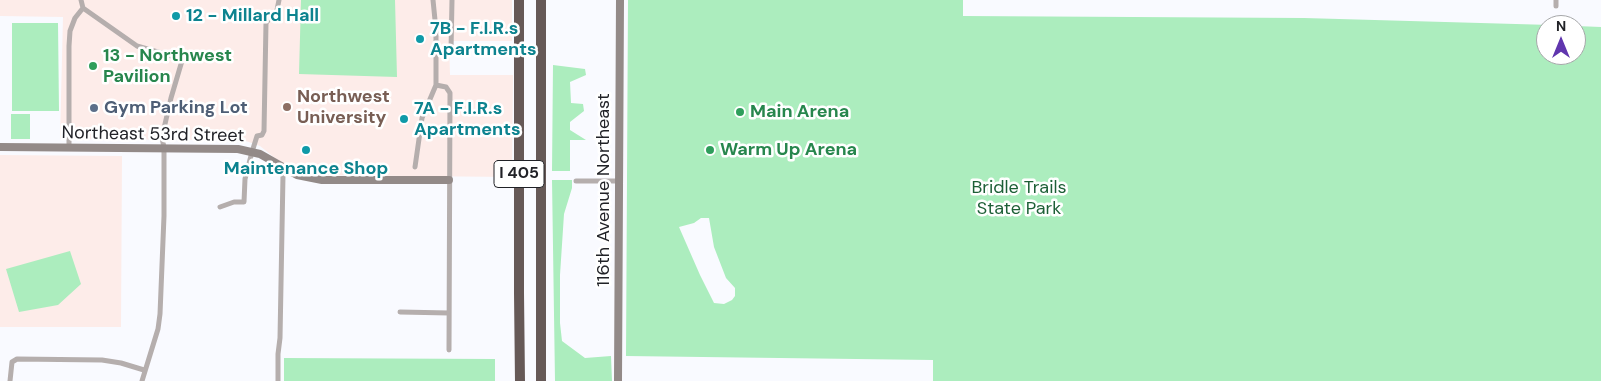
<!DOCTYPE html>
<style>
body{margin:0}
#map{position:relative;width:1601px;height:381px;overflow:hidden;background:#f9faff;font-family:"DM Sans",sans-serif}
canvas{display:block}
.north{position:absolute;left:1536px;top:15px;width:50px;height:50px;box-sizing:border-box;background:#fff;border:1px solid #a6a7a9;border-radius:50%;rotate:0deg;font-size:14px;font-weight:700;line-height:20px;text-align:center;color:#212227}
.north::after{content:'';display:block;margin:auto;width:18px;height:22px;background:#6036ae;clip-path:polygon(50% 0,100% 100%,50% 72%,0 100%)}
</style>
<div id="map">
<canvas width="1601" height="381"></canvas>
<div class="north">N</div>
</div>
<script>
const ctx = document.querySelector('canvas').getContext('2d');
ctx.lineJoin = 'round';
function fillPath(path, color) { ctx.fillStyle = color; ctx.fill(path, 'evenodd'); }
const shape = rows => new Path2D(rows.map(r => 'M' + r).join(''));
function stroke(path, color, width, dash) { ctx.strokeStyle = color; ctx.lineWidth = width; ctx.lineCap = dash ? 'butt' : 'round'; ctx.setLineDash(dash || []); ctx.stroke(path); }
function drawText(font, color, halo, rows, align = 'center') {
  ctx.font = font + ' "DM Sans",sans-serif'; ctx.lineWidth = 5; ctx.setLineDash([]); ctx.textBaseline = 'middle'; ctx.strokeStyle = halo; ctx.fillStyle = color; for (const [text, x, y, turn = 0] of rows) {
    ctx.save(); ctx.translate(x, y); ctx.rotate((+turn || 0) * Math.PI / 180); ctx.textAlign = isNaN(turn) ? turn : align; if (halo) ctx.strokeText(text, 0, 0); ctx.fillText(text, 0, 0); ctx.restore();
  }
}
const education = shape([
 [0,0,512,0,512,41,449,41,450,75,513,75,512,177,303,175,275,158,260,146,243,140,60,139,63,17,0,16],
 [0,155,122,156,121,327,0,327]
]);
const green = shape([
 [301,0,395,0,397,77,299,74],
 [628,0,963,0,963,16,1304,18,1551,25,1546,25,1546,55,1576,55,1576,26,1601,27,1601,381,933,381,933,360,626,356],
 [701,218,709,218,714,247,726,278,735,288,735,296,732,300,724,304,714,303,700,275,679,227,694,223],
 [12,23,58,23,59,111,12,111],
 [553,65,585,69,586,75,570,82,571,103,583,104,584,111,570,122,570,130,586,140,570,140,570,171,552,171],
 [11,114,30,114,30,139,11,139],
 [552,180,572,180,572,188,564,214,560,275,560,323,562,341,585,358,611,356,612,381,555,381],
 [70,251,81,284,58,305,19,312,6,269],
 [284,358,495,359,495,381,284,381]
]);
const street = shape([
 [1556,0,1556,6],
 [83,8,137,46,182,59],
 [451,51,452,0],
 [436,85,446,87,450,93,449,350],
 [69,147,69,46,70,31,75,18,83,8,81,0],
 [415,167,422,118,436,85,436,30,433,0],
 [576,181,619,181],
 [220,207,234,202,244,202,245,179,252,152,257,136,262,135,264,131,266,23,277,10,279,0],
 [400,312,449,313],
 [10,381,12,362,17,359,102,360,121,363,144,370],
 [142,381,158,329,160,314,164,216,164,148,162,137,171,98,184,54],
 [278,381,278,354,280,338,283,175,285,169]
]);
const secondary = shape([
 [0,147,238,149,260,154,297,175,322,180,449,180],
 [618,381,620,0]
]);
const highway = shape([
 [519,0,519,293,520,381],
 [541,0,541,381]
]);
const markers = [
 [176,16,5,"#0f9aa8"],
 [420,39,5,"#0f9aa8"],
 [93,66,5,"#2e9e5b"],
 [287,107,5,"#8d6e63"],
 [94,108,5,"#5c6f8a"],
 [740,112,5,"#2e9e5b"],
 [404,119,5,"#0f9aa8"],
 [306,150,5,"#0f9aa8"],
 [710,150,5,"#2e9e5b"]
];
const shields = [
 [519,174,50]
];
const shieldNames = [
 ["I 405",519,174]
];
const cultureNames = [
 ["12 - Millard Hall",186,16],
 ["7B - F.I.R.s",430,29],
 ["Apartments",430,50],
 ["7A - F.I.R.s",414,109],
 ["Apartments",414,130],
 ["Maintenance Shop",306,169,"center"]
];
const leisureNames = [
 ["13 - Northwest",103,56],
 ["Pavilion",103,77],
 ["Main Arena",750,112],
 ["Warm Up Arena",720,150]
];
const educationNames = [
 ["Northwest",297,97],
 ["University",297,118]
];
const serviceNames = [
 ["Gym Parking Lot",104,108]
];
const streetNames = [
 ["Northeast 53rd Street",153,135,1],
 ["116th Avenue Northeast",604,190,-90]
];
const parkNames = [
 ["Bridle Trails",1019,188],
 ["State Park",1019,209]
];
fillPath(education, '#fdece9');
fillPath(green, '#acedbe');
stroke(street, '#b5aead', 5);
stroke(secondary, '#938a88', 8);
stroke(highway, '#665957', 10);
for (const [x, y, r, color] of markers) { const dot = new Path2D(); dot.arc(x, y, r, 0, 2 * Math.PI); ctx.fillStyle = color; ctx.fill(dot); stroke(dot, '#fff', 2); }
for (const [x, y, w] of shields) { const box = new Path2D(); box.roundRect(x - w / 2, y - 13.5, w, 27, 4); ctx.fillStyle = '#fff'; ctx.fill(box); stroke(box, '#212227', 1); }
drawText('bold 16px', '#212227', null, shieldNames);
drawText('bold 18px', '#0d838f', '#fff', cultureNames, 'left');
drawText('bold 18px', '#27864d', '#fff', leisureNames, 'left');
drawText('bold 18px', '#785e54', '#fff', educationNames, 'left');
drawText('bold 18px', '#4e5e75', '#fff', serviceNames, 'left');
drawText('18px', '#212227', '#fff', streetNames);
drawText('18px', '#1c5f36', '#fff', parkNames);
</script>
